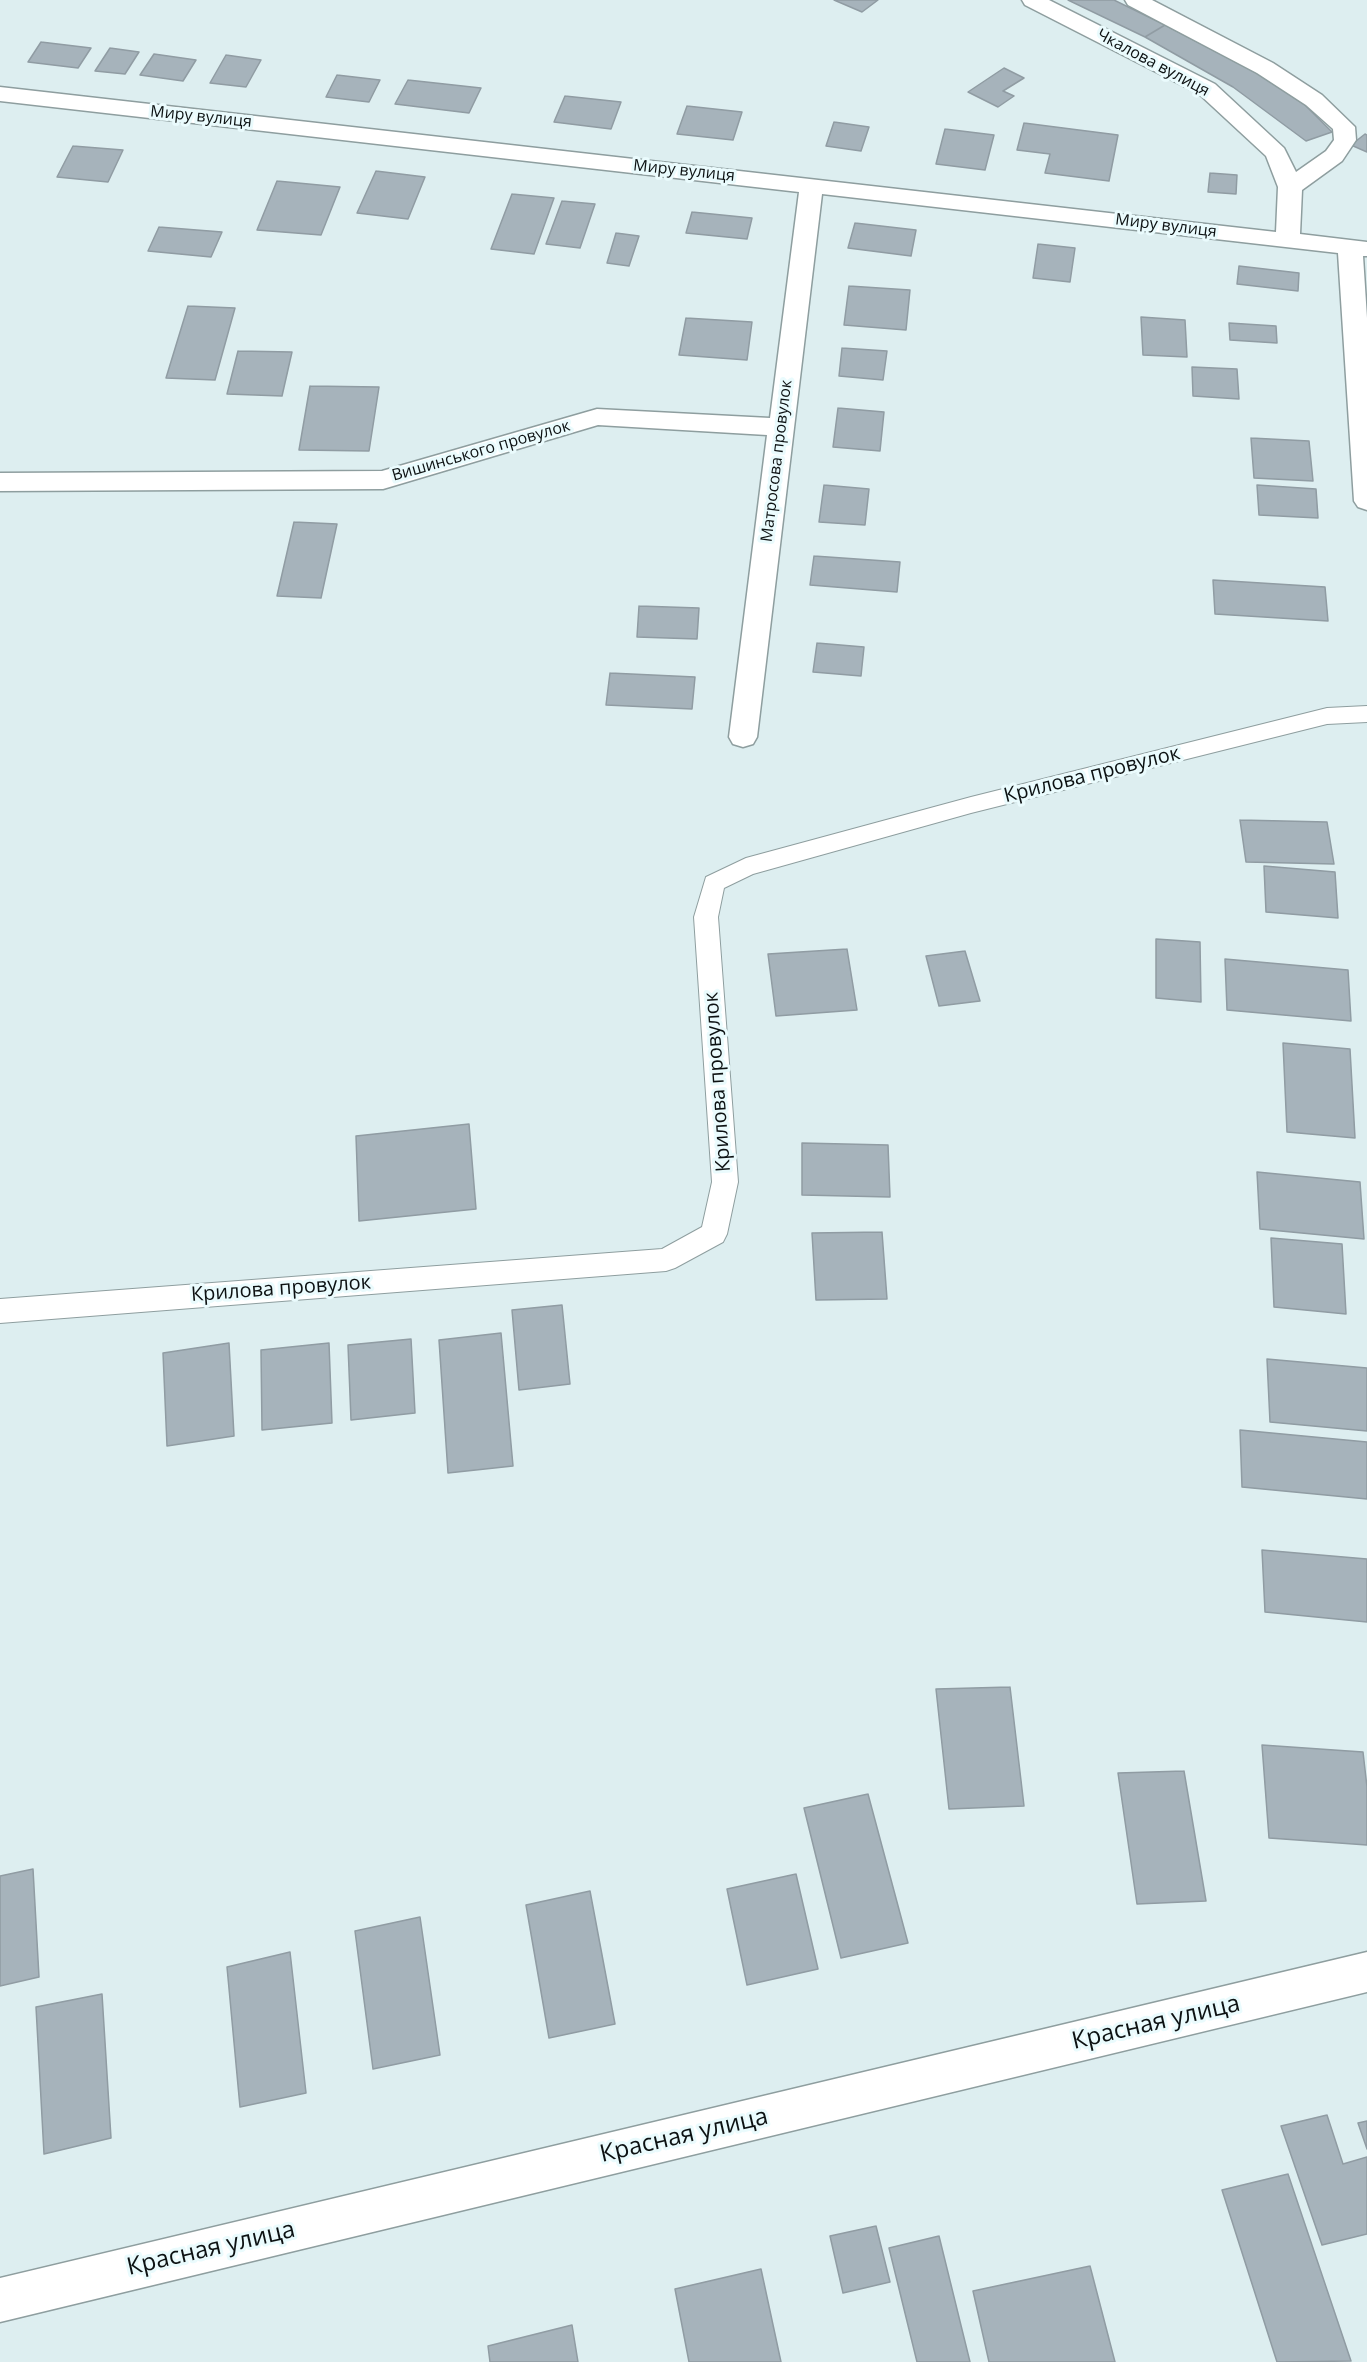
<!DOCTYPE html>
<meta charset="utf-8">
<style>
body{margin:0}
canvas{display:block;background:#ddeef0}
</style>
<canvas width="1367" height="2362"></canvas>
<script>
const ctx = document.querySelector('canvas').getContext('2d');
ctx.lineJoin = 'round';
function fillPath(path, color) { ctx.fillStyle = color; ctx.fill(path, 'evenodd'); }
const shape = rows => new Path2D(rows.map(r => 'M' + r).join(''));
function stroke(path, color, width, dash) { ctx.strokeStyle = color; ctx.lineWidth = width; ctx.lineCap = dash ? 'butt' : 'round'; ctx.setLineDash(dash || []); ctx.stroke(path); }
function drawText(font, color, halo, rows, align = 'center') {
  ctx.font = font + ' "Open Sans",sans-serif'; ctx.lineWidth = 6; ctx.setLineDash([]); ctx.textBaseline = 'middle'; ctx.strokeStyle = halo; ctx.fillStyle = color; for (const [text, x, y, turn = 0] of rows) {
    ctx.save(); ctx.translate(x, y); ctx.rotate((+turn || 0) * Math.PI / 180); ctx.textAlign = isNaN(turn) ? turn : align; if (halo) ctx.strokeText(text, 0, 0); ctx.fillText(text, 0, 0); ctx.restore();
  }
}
const building = shape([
 [834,0,878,0,862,12,834,0],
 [1068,0,1114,0,1165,25,1145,37,1068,0],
 [1165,25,1257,73,1304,104,1332,132,1306,141,1233,87,1145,37,1165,25],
 [41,42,91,48,78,68,28,62,41,42],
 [110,48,139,52,125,74,95,71,110,48],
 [154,54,196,60,183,81,140,75,154,54],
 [226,55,261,60,246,87,210,83,226,55],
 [1004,68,1024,78,1003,91,1014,96,998,107,968,92,1004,68],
 [337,75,380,80,369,102,326,97,337,75],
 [408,80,481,88,469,113,395,104,408,80],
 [565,96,621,102,611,129,554,122,565,96],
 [687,106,742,112,733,140,677,134,687,106],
 [834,122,869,127,861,151,826,146,834,122],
 [1024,123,1118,135,1109,181,1045,173,1050,154,1017,150,1024,123],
 [945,129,994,135,985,170,936,164,945,129],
 [1365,134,1367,135,1367,152,1351,145,1365,134],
 [73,146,123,150,108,182,57,177,73,146],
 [376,171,425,177,408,219,357,213,376,171],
 [1210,173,1237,175,1236,194,1208,192,1210,173],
 [277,181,340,187,321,235,257,230,277,181],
 [512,194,554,198,534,254,491,249,512,194],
 [562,201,595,204,580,248,546,244,562,201],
 [692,212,752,218,747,239,686,233,692,212],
 [855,223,916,230,911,256,848,248,855,223],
 [159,227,222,232,211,257,148,251,159,227],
 [616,233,639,236,629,266,607,263,616,233],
 [1038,244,1075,248,1070,282,1033,278,1038,244],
 [1239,266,1299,273,1298,291,1237,284,1239,266],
 [849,286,910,290,906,330,844,325,849,286],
 [188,306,235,308,215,380,166,378,188,306],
 [1141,317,1185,320,1187,357,1143,355,1141,317],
 [686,318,752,322,747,360,679,355,686,318],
 [1229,323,1276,326,1277,343,1230,340,1229,323],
 [842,348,887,351,883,380,839,376,842,348],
 [238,351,292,352,282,396,227,394,238,351],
 [1192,367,1237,369,1239,399,1193,396,1192,367],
 [310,386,379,387,369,451,299,450,310,386],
 [838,408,884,412,880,451,833,447,838,408],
 [1251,438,1309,441,1313,481,1254,478,1251,438],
 [824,485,869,489,865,525,819,522,824,485],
 [1257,485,1316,489,1318,518,1259,515,1257,485],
 [294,522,337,524,321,598,277,596,294,522],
 [814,556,900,562,897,592,810,585,814,556],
 [1213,580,1325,587,1328,621,1215,614,1213,580],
 [639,606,699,608,697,639,637,637,639,606],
 [817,643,864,647,861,676,813,672,817,643],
 [610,673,695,677,692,709,606,705,610,673],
 [1240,820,1327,822,1334,864,1246,862,1240,820],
 [1264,866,1335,872,1338,918,1266,912,1264,866],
 [1156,939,1200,942,1201,1002,1156,998,1156,939],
 [847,949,857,1010,776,1016,768,954,847,949],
 [965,951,980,1001,939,1006,926,956,965,951],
 [1225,959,1348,970,1351,1021,1227,1010,1225,959],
 [1283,1043,1350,1049,1355,1138,1287,1132,1283,1043],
 [469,1124,476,1209,359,1221,356,1136,469,1124],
 [802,1143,888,1145,890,1197,802,1195,802,1143],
 [1257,1172,1360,1182,1364,1239,1260,1229,1257,1172],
 [882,1232,887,1299,816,1300,812,1233,882,1232],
 [1271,1238,1342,1244,1346,1314,1274,1307,1271,1238],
 [562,1305,570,1384,519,1390,512,1310,562,1305],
 [501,1333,513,1466,448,1473,439,1340,501,1333],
 [411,1339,415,1413,351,1420,348,1345,411,1339],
 [229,1343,234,1436,167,1446,163,1353,229,1343],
 [329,1343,332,1423,262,1430,261,1350,329,1343],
 [1267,1359,1367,1368,1367,1431,1270,1422,1267,1359],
 [1240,1430,1367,1442,1367,1499,1242,1487,1240,1430],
 [1262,1550,1367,1559,1367,1622,1265,1612,1262,1550],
 [1010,1687,1024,1806,949,1809,936,1689,1010,1687],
 [1262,1745,1363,1752,1367,1787,1367,1845,1269,1838,1262,1745],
 [1184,1771,1206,1901,1137,1904,1118,1773,1184,1771],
 [868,1794,908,1943,841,1958,804,1808,868,1794],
 [33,1869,39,1977,0,1986,0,1876,33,1869],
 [796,1874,818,1969,747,1985,727,1889,796,1874],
 [590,1891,615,2024,549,2038,526,1905,590,1891],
 [420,1917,440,2055,373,2069,355,1931,420,1917],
 [290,1952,306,2093,240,2107,227,1967,290,1952],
 [102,1994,111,2138,44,2154,36,2007,102,1994],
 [1327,2115,1343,2164,1367,2157,1367,2234,1322,2245,1281,2126,1327,2115],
 [1367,2121,1367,2149,1358,2123,1367,2121],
 [1288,2174,1351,2361,1277,2362,1222,2190,1288,2174],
 [876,2226,890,2282,843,2293,830,2236,876,2226],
 [939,2236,970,2362,917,2362,889,2248,939,2236],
 [1090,2266,1115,2362,989,2362,973,2291,1090,2266],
 [761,2269,781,2362,689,2362,675,2289,761,2269],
 [572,2325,578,2362,490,2362,488,2346,572,2325]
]);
const lane = shape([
 [1367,706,1367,722,1327,724,971,813,753,874,724,888,718,917,738,1182,727,1234,723,1242,675,1268,666,1271,0,1323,0,1299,662,1249,702,1227,712,1182,694,917,706,877,746,858,971,797,1327,708,1367,706]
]);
const street = shape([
 [1022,0,1049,0,1215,84,1284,148,1296,172,1326,151,1334,140,1333,129,1306,105,1257,73,1128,5,1125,0,1152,0,1273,63,1322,95,1355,127,1356,140,1342,161,1302,190,1300,234,1367,242,1367,256,1363,256,1367,318,1367,510,1358,507,1354,501,1338,253,822,194,757,737,753,744,743,747,733,744,729,737,767,435,598,425,383,489,0,491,0,473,382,471,597,409,770,418,799,192,0,101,0,87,1276,232,1278,187,1266,156,1199,94,1025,5,1022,0],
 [1367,1952,1367,1992,0,2322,0,2278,1367,1952]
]);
const farStreetnames = [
 ["Чкалова вулиця",1153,63,28],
 ["Миру вулиця",201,117,6],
 ["Миру вулиця",684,171,6],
 ["Миру вулиця",1166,226,7],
 ["Вишинського провулок",481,451,-16],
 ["Матросова провулок",777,461,-83]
];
const streetNames = [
 ["Крилова провулок",1092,775,-14],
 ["Крилова провулок",718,1082,-94],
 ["Крилова провулок",281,1289,-4]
];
const nearStreetnames = [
 ["Красная улица",1156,2023,-13],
 ["Красная улица",684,2136,-13],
 ["Красная улица",211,2249,-13]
];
fillPath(building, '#a6b3bb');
stroke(building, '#909ca3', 1.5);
stroke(lane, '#8e9e9f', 2);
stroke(street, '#8e9e9f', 3);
fillPath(lane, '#fff');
fillPath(street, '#fff');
drawText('16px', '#0c1112', '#eafbfd', farStreetnames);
drawText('20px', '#0c1112', '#eafbfd', streetNames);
drawText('24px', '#0c1112', '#eafbfd', nearStreetnames);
</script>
